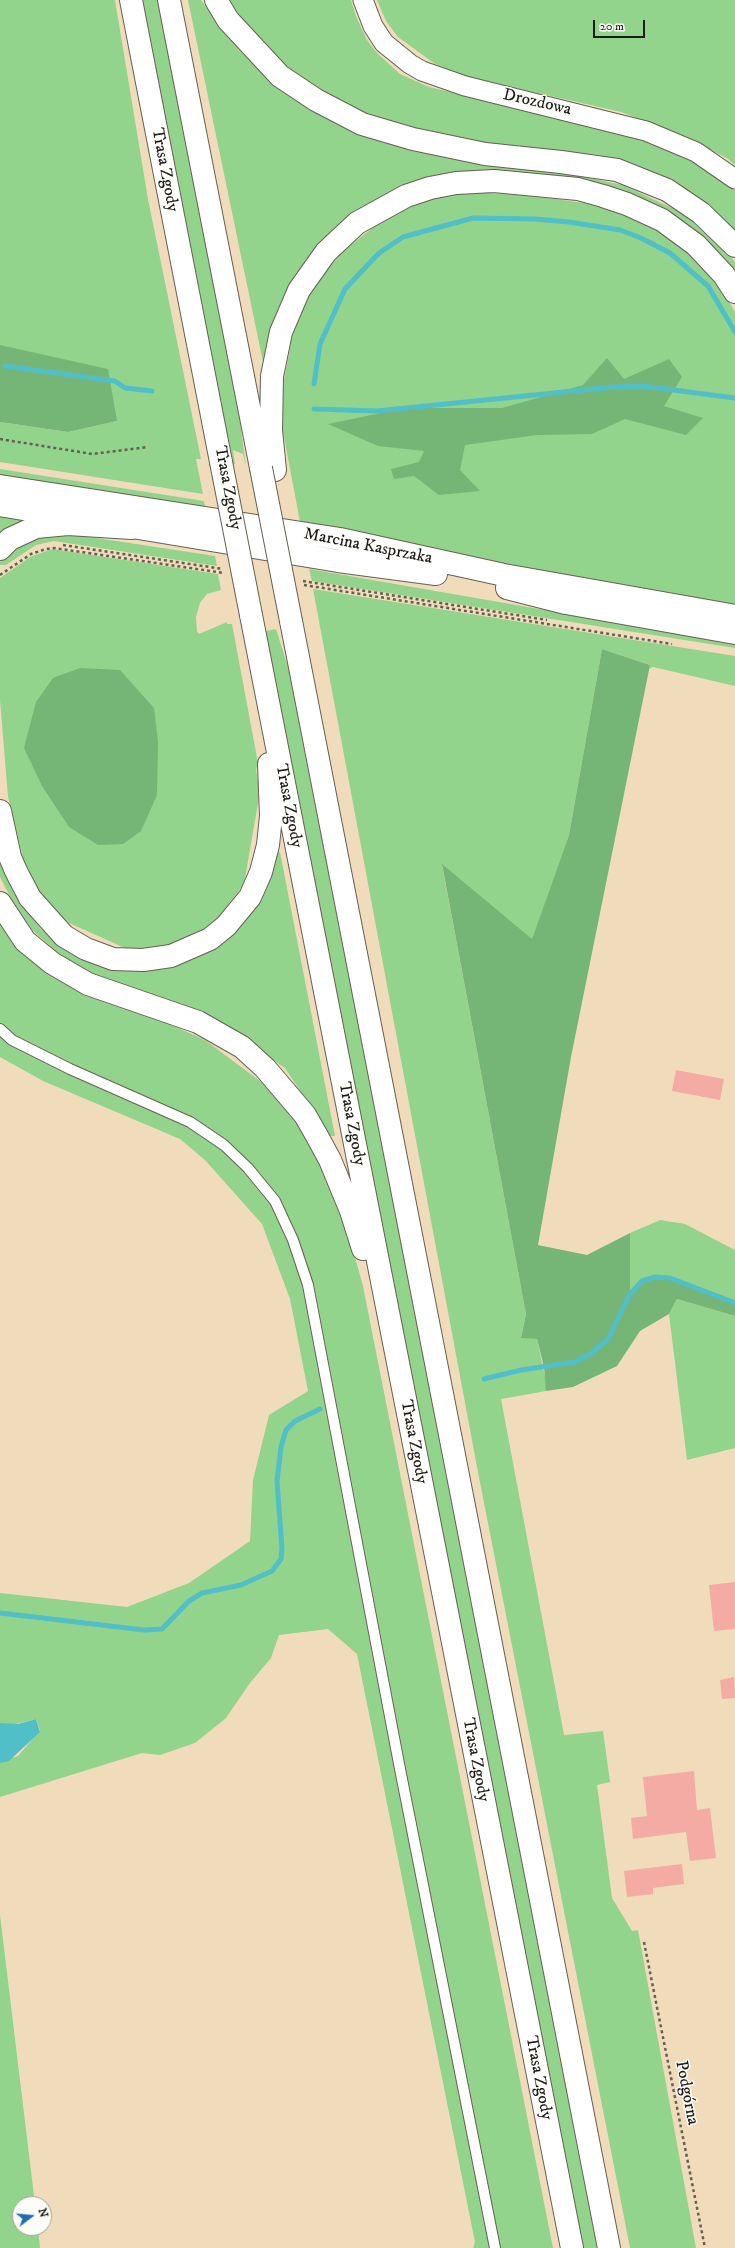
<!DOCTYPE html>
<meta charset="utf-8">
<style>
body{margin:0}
#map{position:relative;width:735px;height:2248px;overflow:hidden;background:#f0dcbb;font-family:"IM FELL DW Pica",serif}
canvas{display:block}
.north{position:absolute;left:12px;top:2196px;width:40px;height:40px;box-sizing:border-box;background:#fdfcf7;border:1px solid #a3a29f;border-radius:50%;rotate:74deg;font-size:11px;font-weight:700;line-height:16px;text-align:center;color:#1c1c1c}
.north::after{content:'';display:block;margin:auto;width:14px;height:18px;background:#1f6fb2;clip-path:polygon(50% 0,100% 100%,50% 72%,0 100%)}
.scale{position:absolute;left:593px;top:20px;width:52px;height:18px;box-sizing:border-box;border:2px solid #1c1c1c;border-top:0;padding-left:5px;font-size:12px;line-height:14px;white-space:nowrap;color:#1c1c1c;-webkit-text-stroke:3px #fdfcf7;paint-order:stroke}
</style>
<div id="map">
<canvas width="735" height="2248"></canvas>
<div class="north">N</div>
<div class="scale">20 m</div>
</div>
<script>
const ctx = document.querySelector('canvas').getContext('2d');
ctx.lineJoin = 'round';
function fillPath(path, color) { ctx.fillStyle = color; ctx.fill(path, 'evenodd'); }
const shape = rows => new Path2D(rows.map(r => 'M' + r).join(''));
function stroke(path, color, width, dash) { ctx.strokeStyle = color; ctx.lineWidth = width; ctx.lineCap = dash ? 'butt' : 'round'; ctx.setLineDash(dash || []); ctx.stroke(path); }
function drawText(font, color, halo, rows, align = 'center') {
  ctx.font = font + ' "IM FELL DW Pica",serif'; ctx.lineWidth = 3; ctx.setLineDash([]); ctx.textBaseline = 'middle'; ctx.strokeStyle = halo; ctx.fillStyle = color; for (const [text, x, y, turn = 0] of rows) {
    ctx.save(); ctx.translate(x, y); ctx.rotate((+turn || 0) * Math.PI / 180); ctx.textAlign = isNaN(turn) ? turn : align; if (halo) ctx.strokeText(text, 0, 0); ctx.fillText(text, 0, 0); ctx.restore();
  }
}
const green = shape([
 [0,0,115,0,148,199,201,459,196,459,203,494,0,462,0,422,68,432,117,421,0,350],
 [141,0,158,0,239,415,246,466,243,454,233,450,235,464,233,464],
 [188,0,201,0,238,49,279,89,336,124,409,150,471,161,574,175,623,185,674,209,711,233,735,262,735,277,670,214,470,172,330,235,296,273,277,311,263,362],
 [228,0,351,0,356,16,367,40,378,54,400,74,429,87,621,132,677,153,717,176,735,191,735,230,708,205,500,146,400,127,350,108,301,78,285,65,263,45],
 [377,0,735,0,735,165,727,158,681,135,621,112,463,76,435,64,398,37,386,21],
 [473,192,534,196,591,204,631,214,678,240,714,275,735,312,735,610,373,541,300,522,281,421,284,380,294,327,311,290,342,252,380,222,428,197],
 [0,469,204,501,206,513,0,479],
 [0,513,26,519,9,527,0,535],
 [57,532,215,556,217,566,54,541,36,545,6,565,0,565,0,562,8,552,20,541],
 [52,549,218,574,221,590,207,594,200,603,196,617,197,631,199,634,227,622,227,624,232,624,258,763,256,770,260,792,244,884,208,930,164,949,125,948,69,923,42,898,23,858,8,797,0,700,0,578,30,557],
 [309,569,735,643,735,648,312,581],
 [313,589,735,656,735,686,653,667,649,669,650,665,602,649,569,835,532,940,442,865,526,1314,521,1337,537,1339,546,1381,546,1391,501,1399,564,1735,603,1731,610,1782,597,1785,612,1898,632,1931,638,1930,696,2248,630,2248,477,1467],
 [276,629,288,667,599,2248,581,2248,266,631],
 [280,852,335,1136,330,1136,285,1068,202,1011,127,987,93,974,62,956,32,930,16,908,0,877,0,854,25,909,41,929,67,949,124,970,154,970,183,963,211,950,275,854],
 [0,912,133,1008,205,1040,268,1087,309,1139,340,1204,363,1286,553,2248,473,2248,475,2242,357,1654,328,1629,279,1635,271,1658,250,1683,226,1718,195,1743,160,1755,142,1753,0,1797,0,1761,18,1756,40,1730,36,1719,0,1728,0,1593,127,1607,189,1583,250,1541,253,1480,269,1415,308,1391,290,1299,262,1224,205,1160,180,1139,43,1081,0,1057],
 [660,1220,685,1224,735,1250,735,1303,670,1278,630,1294,630,1233],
 [677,1299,735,1316,735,1448,687,1460,669,1314],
 [0,1915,35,2204,20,2204,20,2228,38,2228,40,2248,0,2248]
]);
const forest = shape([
 [0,345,108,369,117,421,68,432,0,422],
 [607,358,624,379,669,359,682,377,664,406,703,418,686,435,625,419,592,434,537,435,465,445,460,470,480,491,439,495,414,476,394,479,391,469,419,462,424,451,378,446,328,424,405,408,502,408,583,385],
 [602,649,650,665,571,1057,538,1245,587,1255,630,1233,630,1294,642,1281,655,1277,670,1278,735,1303,735,1316,677,1299,669,1314,640,1331,617,1366,573,1387,546,1391,544,1367,537,1339,521,1338,526,1314,442,864,532,939,569,835],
 [80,668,120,670,154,708,158,742,157,795,141,831,123,844,98,845,69,827,42,786,24,748,36,702,53,678]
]);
const water = shape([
 [36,1719,40,1732,9,1761,0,1763,0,1723,18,1724]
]);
const stream = shape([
 [5,366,115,381,125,388,152,391],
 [314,384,320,344,345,289,379,253,403,237,473,218,535,219,569,222,620,230,641,238,670,253,708,286,735,332],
 [314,409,377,411,613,387,643,386,735,398],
 [484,1379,521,1370,575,1362,592,1353,608,1339,630,1294,642,1281,655,1277,670,1278,735,1303],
 [0,1613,144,1630,162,1629,189,1601,202,1593,241,1585,272,1571,281,1559,282,1549,277,1481,281,1447,286,1430,295,1421,320,1409]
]);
const building = shape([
 [676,1070,724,1079,720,1100,672,1091],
 [735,1582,735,1629,714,1631,709,1585],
 [734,1677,735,1698,722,1699,720,1680],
 [694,1771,697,1810,710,1808,716,1858,690,1861,686,1832,633,1839,631,1818,647,1816,643,1777],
 [682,1864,684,1884,653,1888,653,1894,627,1897,624,1871]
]);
const path = shape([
 [0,439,92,454,148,447],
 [63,545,223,569],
 [0,575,31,554,46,549,54,548,224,573],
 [303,581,547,620],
 [304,585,672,644],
 [644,1942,705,2248]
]);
const service = shape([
 [0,1029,12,1040,70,1069,190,1122,224,1145,248,1168,275,1201,293,1240,308,1285,400,1769,495,2248]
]);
const minor = shape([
 [363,0,373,26,384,43,410,64,422,71,465,86,646,131,696,152,735,179]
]);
const primary = shape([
 [0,486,340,539,504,575,735,616],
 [0,505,338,561,436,574],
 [507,588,566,603,735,633]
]);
const motorway = shape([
 [131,0,221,462],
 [169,0,261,468],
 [216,0,228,20,280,76,316,100,362,124,413,139,485,154,561,162,617,170,667,190,701,213,735,246],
 [275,470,271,430,272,376,281,332,299,290,326,252,357,223,406,196,430,188,456,183,494,181,578,189,603,196,627,204,662,220,696,245,724,275,735,292],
 [0,549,10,539,36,527,68,524,132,528],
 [251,615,572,2248],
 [291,621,609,2248],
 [0,811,10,857,16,871,30,898,64,936,86,949,113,959,143,960,171,956,210,939,226,926,250,897,261,872,268,845,271,816,269,764],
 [0,903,25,941,52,963,88,984,198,1022,242,1047,265,1068,305,1115,317,1136,330,1160,351,1211,363,1249]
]);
const motorwayBridge = shape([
 [221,462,251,615],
 [261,468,291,621]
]);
const streetNames = [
 ["Drozdowa",537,103,13],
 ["Trasa Zgody",164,170,79],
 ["Trasa Zgody",227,488,79],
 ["Marcina Kasprzaka",368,547,11],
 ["Trasa Zgody",288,806,79],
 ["Trasa Zgody",351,1124,79],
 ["Trasa Zgody",413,1442,79],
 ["Trasa Zgody",475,1760,79],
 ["Trasa Zgody",538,2078,79],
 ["Podgórna",686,2093,79]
];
fillPath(green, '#92d48b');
fillPath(forest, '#75b677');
fillPath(water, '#51bfc7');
stroke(stream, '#51bfc7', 5);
fillPath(building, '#f4aba4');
stroke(service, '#665f54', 12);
stroke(minor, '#665f54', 21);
stroke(primary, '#665f54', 24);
stroke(motorway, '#665f54', 24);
stroke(path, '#665f54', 2.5, [3, 3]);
stroke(service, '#fff', 10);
stroke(minor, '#fff', 19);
stroke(primary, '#fff', 22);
stroke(motorway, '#fff', 22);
stroke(motorwayBridge, '#665f54', 24, []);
stroke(motorwayBridge, '#fff', 22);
drawText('17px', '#1c1c1c', '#fdfcf7', streetNames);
</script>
